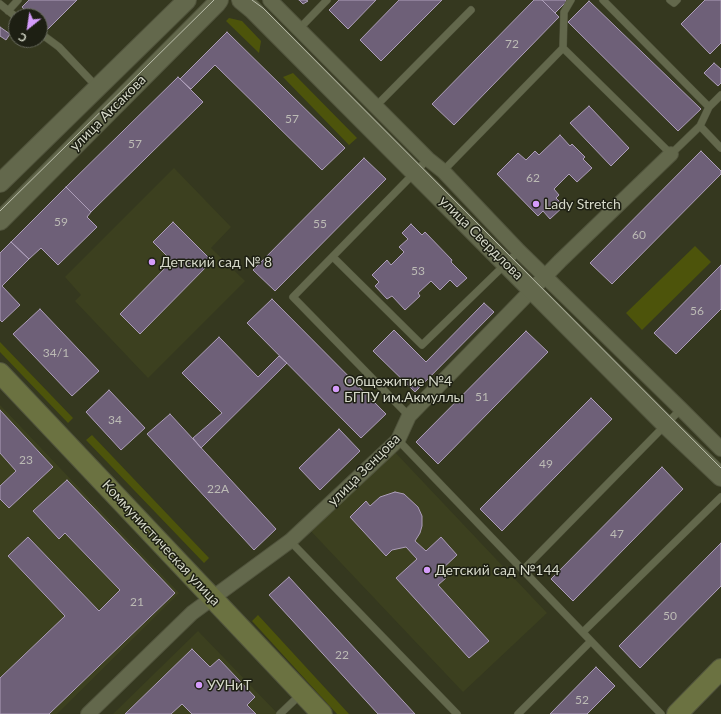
<!DOCTYPE html>
<meta charset="utf-8">
<style>
body{margin:0}
#map{position:relative;width:721px;height:714px;overflow:hidden;background:#35381f;font-family:Lato,sans-serif}
canvas{display:block}
.north{position:absolute;left:8px;top:8px;width:40px;height:40px;box-sizing:border-box;background:#1d1f13;border:1px solid #67695c;border-radius:50%;rotate:210deg;font-size:11px;font-weight:700;line-height:16px;text-align:center;color:#d6d9c9}
.north::after{content:'';display:block;margin:auto;width:14px;height:18px;background:#d59cfb;clip-path:polygon(50% 0,100% 100%,50% 72%,0 100%)}
</style>
<div id="map">
<canvas width="721" height="714"></canvas>
<div class="north">С</div>
</div>
<script>
const ctx = document.querySelector('canvas').getContext('2d');
ctx.lineJoin = 'round';
function fillPath(path, color) { ctx.fillStyle = color; ctx.fill(path, 'evenodd'); }
const shape = rows => new Path2D(rows.map(r => 'M' + r).join(''));
function stroke(path, color, width, dash) { ctx.strokeStyle = color; ctx.lineWidth = width; ctx.lineCap = dash ? 'butt' : 'round'; ctx.setLineDash(dash || []); ctx.stroke(path); }
function drawText(font, color, halo, rows, align = 'center') {
  ctx.font = font + ' Lato,sans-serif'; ctx.lineWidth = 3; ctx.setLineDash([]); ctx.textBaseline = 'middle'; ctx.strokeStyle = halo; ctx.fillStyle = color; for (const [text, x, y, turn = 0] of rows) {
    ctx.save(); ctx.translate(x, y); ctx.rotate((+turn || 0) * Math.PI / 180); ctx.textAlign = isNaN(turn) ? turn : align; if (halo) ctx.strokeText(text, 0, 0); ctx.fillText(text, 0, 0); ctx.restore();
  }
}
const built = shape([
 [174,168,231,227,211,248,245,281,148,378,75,301,81,295,65,277],
 [0,405,179,593,57,714,0,714],
 [391,448,547,613,463,692,307,527],
 [198,631,278,714,113,714]
]);
const green = shape([
 [229,18,242,21,261,41,259,53,226,21],
 [293,73,357,138,349,145,283,77],
 [695,246,711,262,642,330,626,313],
 [0,342,73,418,68,423,0,352],
 [92,435,209,558,204,563,86,440],
 [258,615,349,714,337,714,252,621]
]);
const building = shape([
 [29,0,77,0,46,31,40,26,40,16,30,16,22,7,29,0],
 [299,0,306,0,308,1,303,4,299,0],
 [339,0,376,0,348,29,329,10,339,0],
 [399,0,442,0,381,61,360,40,399,0],
 [534,0,542,0,559,17,454,125,432,104,534,0],
 [542,0,566,0,566,2,555,13,542,0],
 [705,0,721,0,721,43,710,54,681,24,705,0],
 [589,1,701,109,678,131,568,22,589,1],
 [0,27,10,34,6,40,0,36,0,27],
 [227,32,345,148,322,170,215,65,191,89,180,79,227,32],
 [714,63,721,69,721,83,718,86,704,73,714,63],
 [178,77,203,102,91,212,66,187,178,77],
 [589,106,629,148,611,166,570,123,589,106],
 [560,135,570,146,572,144,585,157,583,159,592,168,577,182,569,174,554,189,559,195,556,198,564,206,550,219,543,211,538,216,497,174,518,153,526,160,535,151,539,155,560,135],
 [701,151,721,171,721,174,612,284,590,263,701,151],
 [364,158,386,179,275,291,253,270,364,158],
 [66,187,91,212,87,217,97,227,58,265,41,248,29,259,11,242,66,187],
 [173,222,212,261,140,334,120,314,172,261,153,242,173,222],
 [411,224,422,235,425,232,452,260,451,262,467,278,457,287,450,280,440,290,431,281,418,293,420,296,405,310,392,296,387,299,375,286,379,282,372,275,387,260,391,265,404,252,399,247,408,239,402,233,411,224],
 [11,242,29,259,2,286,20,305,2,322,0,320,0,253,11,242],
 [721,265,721,309,676,354,654,333,721,265],
 [272,299,386,414,361,438,247,323,272,299],
 [484,303,494,312,415,392,373,351,394,330,426,362,484,303],
 [40,309,99,371,72,396,13,334,40,309],
 [526,331,548,352,438,464,416,442,526,331],
 [219,337,258,377,279,356,287,363,201,448,193,438,222,413,182,373,219,337],
 [109,390,145,428,121,450,86,412,109,390],
 [591,398,612,419,502,531,480,509,591,398],
 [0,410,53,467,9,508,0,499,0,486,16,471,0,453,0,410],
 [170,414,276,529,254,550,147,434,170,414],
 [339,429,360,451,320,490,299,468,339,429],
 [662,467,683,489,573,601,551,579,662,467],
 [67,480,175,593,49,714,0,714,0,678,65,616,8,556,28,537,99,611,120,590,65,533,59,539,33,511,67,480],
 [395,492,404,494,418,507,422,516,422,526,420,533,415,541,426,551,441,537,457,555,440,571,446,578,438,585,489,641,469,658,396,578,417,559,406,547,392,550,386,556,350,517,366,501,370,506,380,497,395,492],
 [721,543,721,586,640,668,619,646,721,543],
 [289,577,415,714,378,714,269,595,289,577],
 [192,649,210,667,219,659,255,697,247,705,256,714,192,714,182,704,171,714,125,714,192,649],
 [596,667,615,686,587,714,550,714,596,667]
]);
const service = shape([
 [603,0,709,107,700,126,721,148],
 [670,0,674,3,677,0],
 [0,4,16,17],
 [8,11,18,0],
 [299,29,327,0],
 [40,33,59,47,97,87],
 [563,48,564,12,571,0],
 [375,107,471,10],
 [709,107,721,95],
 [443,171,563,48,671,154,700,126],
 [333,257,422,345,519,251],
 [409,416,293,297,428,159],
 [398,440,661,714],
 [290,541,457,714],
 [523,570,681,409],
 [583,632,721,497],
 [280,714,301,694],
 [518,714,591,641]
]);
const minor = shape([
 [270,0,428,159,443,171,519,251,681,409,721,449],
 [88,714,192,613,290,541,398,440,409,416,560,261,671,154]
]);
const tertiary = shape([
 [241,0,252,9,666,425,721,477],
 [0,183,187,0],
 [0,221,216,4,219,0]
]);
const secondary = shape([
 [0,373,322,714],
 [677,714,721,669]
]);
const tram = shape([
 [252,0,263,8,721,468],
 [0,211,214,0]
]);
const markers = [
 [536,204,4,"#d59cfb"],
 [152,262,4,"#d59cfb"],
 [336,389,4,"#d59cfb"],
 [427,570,4,"#d59cfb"],
 [199,685,4,"#d59cfb"]
];
const numberNames = [
 ["72",512,44],
 ["57",292,119],
 ["57",135,144],
 ["62",533,178],
 ["59",61,222],
 ["55",320,224],
 ["60",639,235],
 ["53",418,271],
 ["56",697,311],
 ["34/1",56,353],
 ["51",482,397],
 ["34",115,420],
 ["23",26,460],
 ["49",546,464],
 ["22А",218,489],
 ["47",617,534],
 ["21",137,602],
 ["50",670,616],
 ["22",342,655],
 ["52",582,700]
];
const streetNames = [
 ["улица Аксакова",108,113,-45],
 ["улица Свердлова",481,238,45],
 ["улица Зенцова",364,470,-45],
 ["Коммунистическая улица",161,543,47]
];
const poiNames = [
 ["Lady Stretch",544,204],
 ["Детский сад № 8",160,262],
 ["Общежитие №4",344,381],
 ["БГПУ им.Акмуллы",344,397],
 ["Детский сад №144",435,570],
 ["УУНиТ",207,685]
];
fillPath(built, '#3c401f');
fillPath(green, '#4d540b');
fillPath(building, '#6e6078');
stroke(building, '#ad9eb9', 1);
stroke(service, '#51543d', 8);
stroke(minor, '#51543d', 16);
stroke(tertiary, '#51543d', 20);
stroke(secondary, '#51543d', 22);
stroke(service, '#63684c', 7);
stroke(minor, '#63684c', 14);
stroke(tertiary, '#63684c', 18);
stroke(secondary, '#6b7241', 20);
stroke(tram, '#bbbeac', 1);
for (const [x, y, r, color] of markers) { const dot = new Path2D(); dot.arc(x, y, r, 0, 2 * Math.PI); ctx.fillStyle = color; ctx.fill(dot); stroke(dot, '#1d1f13', 1.5); }
drawText('12px', '#bcbbb5', null, numberNames);
drawText('14px', '#d6d9c9', '#1d1f13', streetNames);
drawText('14px', '#d6d9c9', '#1d1f13', poiNames, 'left');
</script>
